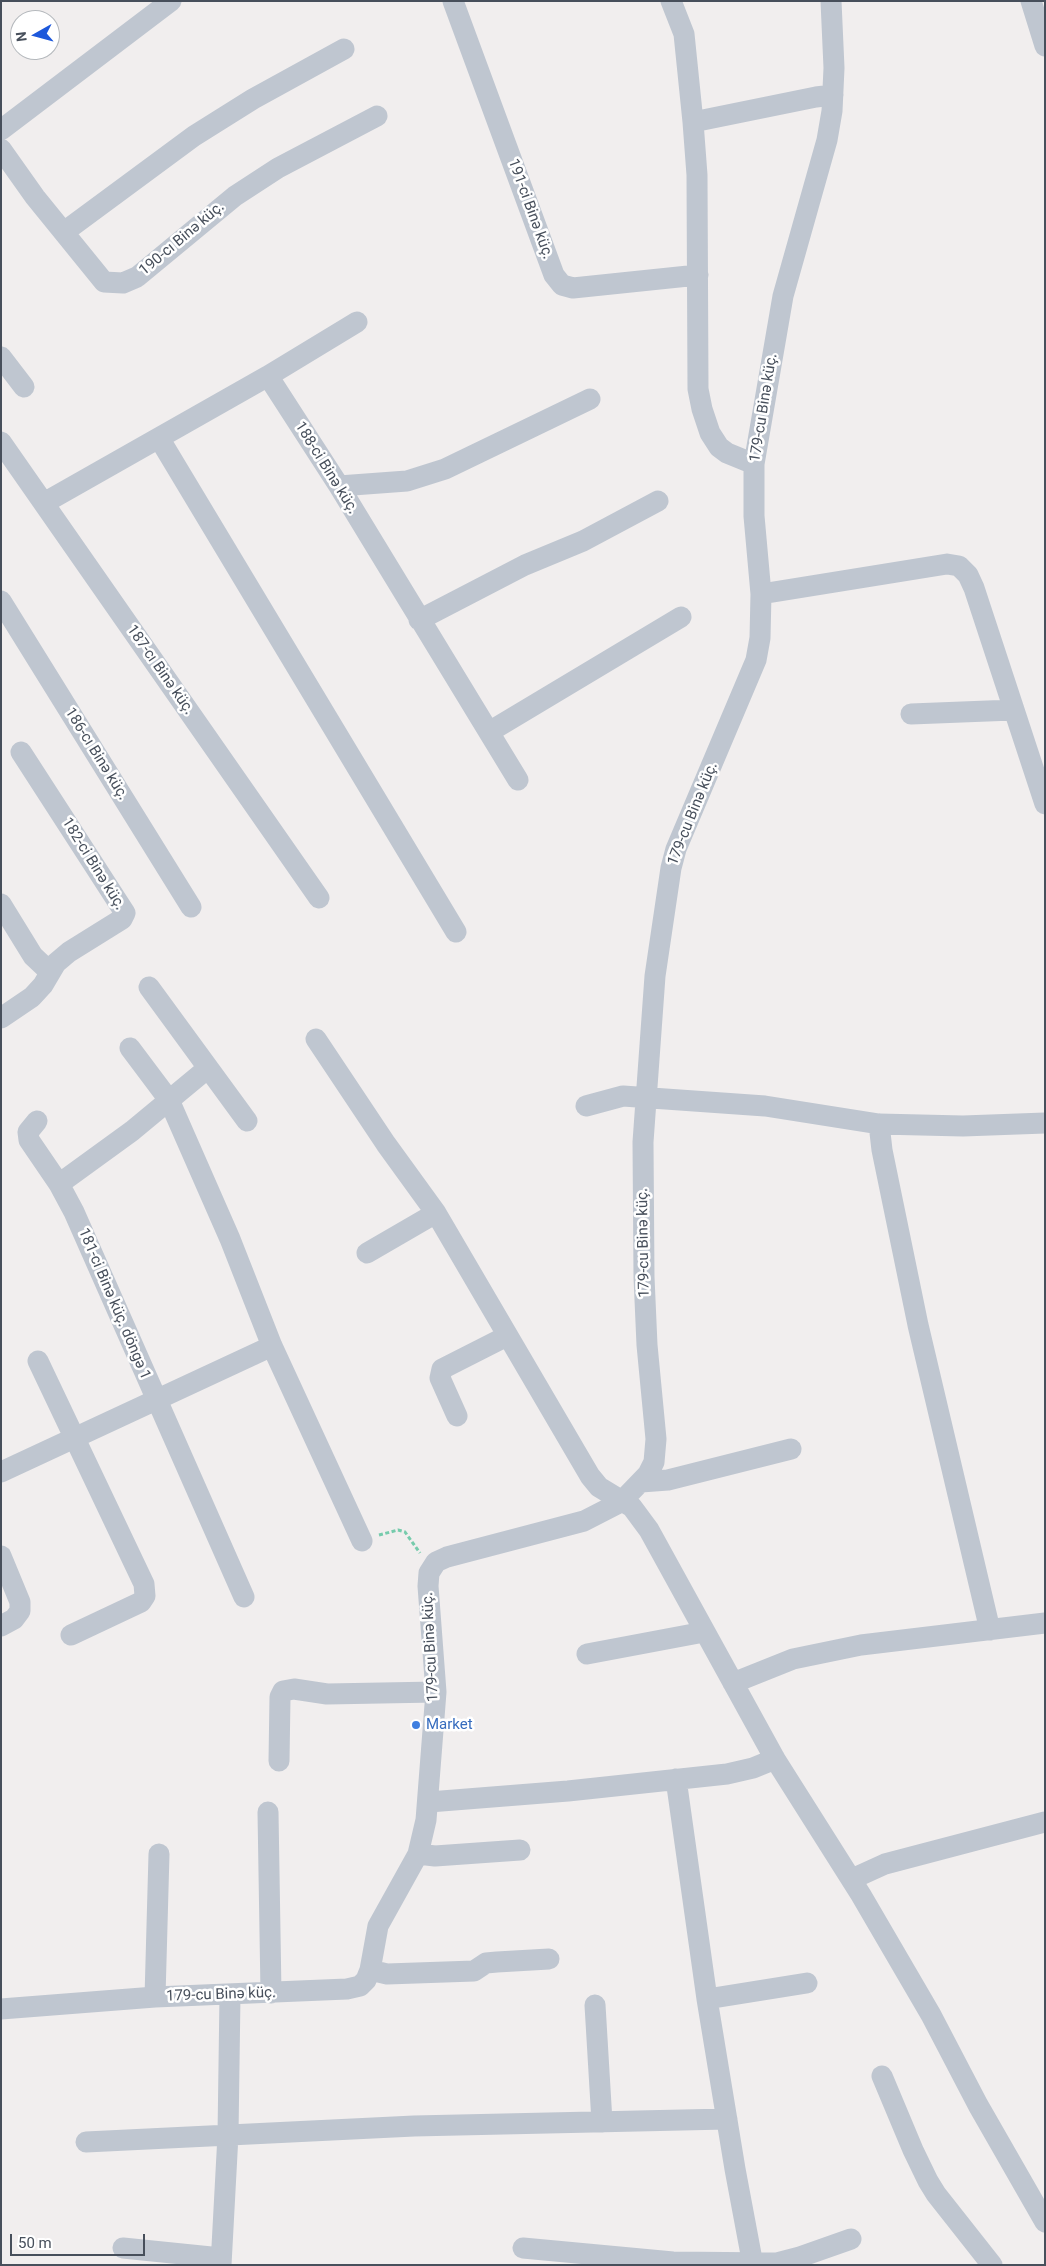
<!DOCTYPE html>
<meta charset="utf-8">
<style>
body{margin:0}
#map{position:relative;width:1046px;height:2266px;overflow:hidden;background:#f1eeee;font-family:Roboto,sans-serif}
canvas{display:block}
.frame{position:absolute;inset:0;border:2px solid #474f5b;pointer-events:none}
.north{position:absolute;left:10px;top:10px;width:50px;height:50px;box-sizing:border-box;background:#fff;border:1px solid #b5b9bd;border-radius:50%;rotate:263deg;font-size:14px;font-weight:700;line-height:20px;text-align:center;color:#474f5b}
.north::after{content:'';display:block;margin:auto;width:18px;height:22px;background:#1d58db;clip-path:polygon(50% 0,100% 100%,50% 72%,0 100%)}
.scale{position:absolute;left:10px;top:2234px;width:135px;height:22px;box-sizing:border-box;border:2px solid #474f5b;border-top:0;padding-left:6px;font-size:15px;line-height:18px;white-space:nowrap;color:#474f5b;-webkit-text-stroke:4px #fff;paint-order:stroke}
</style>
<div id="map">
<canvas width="1046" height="2266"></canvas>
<div class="frame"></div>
<div class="north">N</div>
<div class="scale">50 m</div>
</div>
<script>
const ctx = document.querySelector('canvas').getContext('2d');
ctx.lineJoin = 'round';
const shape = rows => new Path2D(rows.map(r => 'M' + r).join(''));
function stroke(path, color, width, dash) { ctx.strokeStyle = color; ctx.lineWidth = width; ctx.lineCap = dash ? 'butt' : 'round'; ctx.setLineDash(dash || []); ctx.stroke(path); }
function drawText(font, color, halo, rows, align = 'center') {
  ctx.font = font + ' Roboto,sans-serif'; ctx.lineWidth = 5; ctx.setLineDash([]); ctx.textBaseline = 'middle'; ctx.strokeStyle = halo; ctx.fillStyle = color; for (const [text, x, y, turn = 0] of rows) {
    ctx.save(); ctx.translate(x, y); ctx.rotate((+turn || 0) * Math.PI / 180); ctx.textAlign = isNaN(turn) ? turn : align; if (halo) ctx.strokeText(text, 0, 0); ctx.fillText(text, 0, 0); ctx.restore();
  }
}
const path = shape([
 [379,1535,398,1530,405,1532,420,1553]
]);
const minor = shape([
 [453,1,554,275,562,285,573,288,698,275],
 [671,1,684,34,693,122,697,175,698,389,702,409,710,433,719,447,727,453,754,464],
 [1031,1,1045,46],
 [693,122,816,97,833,95],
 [1,130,171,1],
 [1,149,35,197,104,282,123,283,137,277,235,196,278,168,377,116],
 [64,232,194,136,253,99,344,49],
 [1,357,24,387],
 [268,376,357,322],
 [159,438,456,932],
 [1,442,319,898],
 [339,486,407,481,445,469,590,399],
 [44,503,268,376,339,486,518,780],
 [761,594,947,564,959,566,968,575,974,588,1045,804],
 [1,601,191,907],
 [419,620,525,565,583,541,658,501],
 [911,714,1013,710],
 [489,732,681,617],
 [1,904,33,956,50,972],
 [149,987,247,1121],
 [1,1018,32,997,43,985,56,963,69,952,122,919,125,913,21,752],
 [316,1039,386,1144,436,1213,590,1476,599,1487,632,1507,649,1530,775,1759,861,1895,931,2015,978,2105,1045,2222],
 [130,1048,169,1100,230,1239,272,1346,362,1541],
 [208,1068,132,1131,59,1184,74,1212,244,1597],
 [586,1106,623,1096,765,1106,879,1124,963,1126,1045,1123],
 [37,1121,28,1132,29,1140,59,1184],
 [879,1124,882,1150,918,1325,990,1630],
 [367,1253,436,1213],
 [38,1361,144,1584,145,1596,141,1602,71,1635],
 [457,1416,440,1378,442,1369,507,1336],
 [1,1472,272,1346],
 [641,1482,668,1480,791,1449],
 [1,1556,20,1602,20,1611,14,1619,1,1626],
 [587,1654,704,1632],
 [733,1683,793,1659,861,1645,1045,1623],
 [279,1761,280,1697,283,1691,294,1689,327,1694,436,1692],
 [676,1779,707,1999,735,2169,753,2265],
 [429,1802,568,1791,727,1774,753,1768,775,1759],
 [268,1812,271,1993],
 [418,1854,435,1856,520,1850],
 [852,1879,885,1864,1045,1822],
 [370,1970,387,1974,474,1971,486,1963,497,1962,549,1959],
 [155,1997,159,1854],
 [707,1999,807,1983],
 [595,2005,602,2122],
 [1,2009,155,1997,347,1989,360,1986,366,1980,370,1970,378,1926,418,1854,426,1820,436,1692,428,1586,429,1573,436,1562,447,1557,584,1521,621,1502,648,1474,654,1462,656,1439,647,1345,644,1277,643,1142,655,976,671,868,676,849,756,660,760,638,761,594,754,516,754,464,783,296,827,140,832,111,834,68,831,1],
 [882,2076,913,2150,928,2181,936,2194,992,2265],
 [86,2142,414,2126,727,2119],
 [123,2248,221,2258],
 [523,2248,673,2262,777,2263,800,2257,851,2239],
 [221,2265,228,2135,230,1995]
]);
const markers = [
 [416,1725,5,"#3f7fe0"]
];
const streetNames = [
 ["191-ci Binə küç.",530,209,70],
 ["190-cı Binə küç.",182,239,-40],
 ["179-cu Binə küç.",764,408,-81],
 ["188-ci Binə küç.",326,468,58],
 ["187-cı Binə küç.",160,670,55],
 ["186-cı Binə küç.",96,754,58],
 ["179-cu Binə küç.",693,814,-68],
 ["182-ci Binə küç.",93,864,58],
 ["179-cu Binə küç.",644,1243,-91],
 ["181-ci Binə küç. döngə 1",114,1304,67],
 ["179-cu Binə küç.",431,1647,-93],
 ["179-cu Binə küç.",221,1995,-2]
];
const shopNames = [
 ["Market",426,1725]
];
stroke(path, '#76cbac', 3, [4, 2.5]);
stroke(minor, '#bfc6d0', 21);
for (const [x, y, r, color] of markers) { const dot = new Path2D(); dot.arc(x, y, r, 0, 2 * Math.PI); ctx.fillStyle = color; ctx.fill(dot); stroke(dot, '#fff', 2); }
drawText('15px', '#474f5b', '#fff', streetNames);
drawText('15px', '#366cbe', '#fff', shopNames, 'left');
</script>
